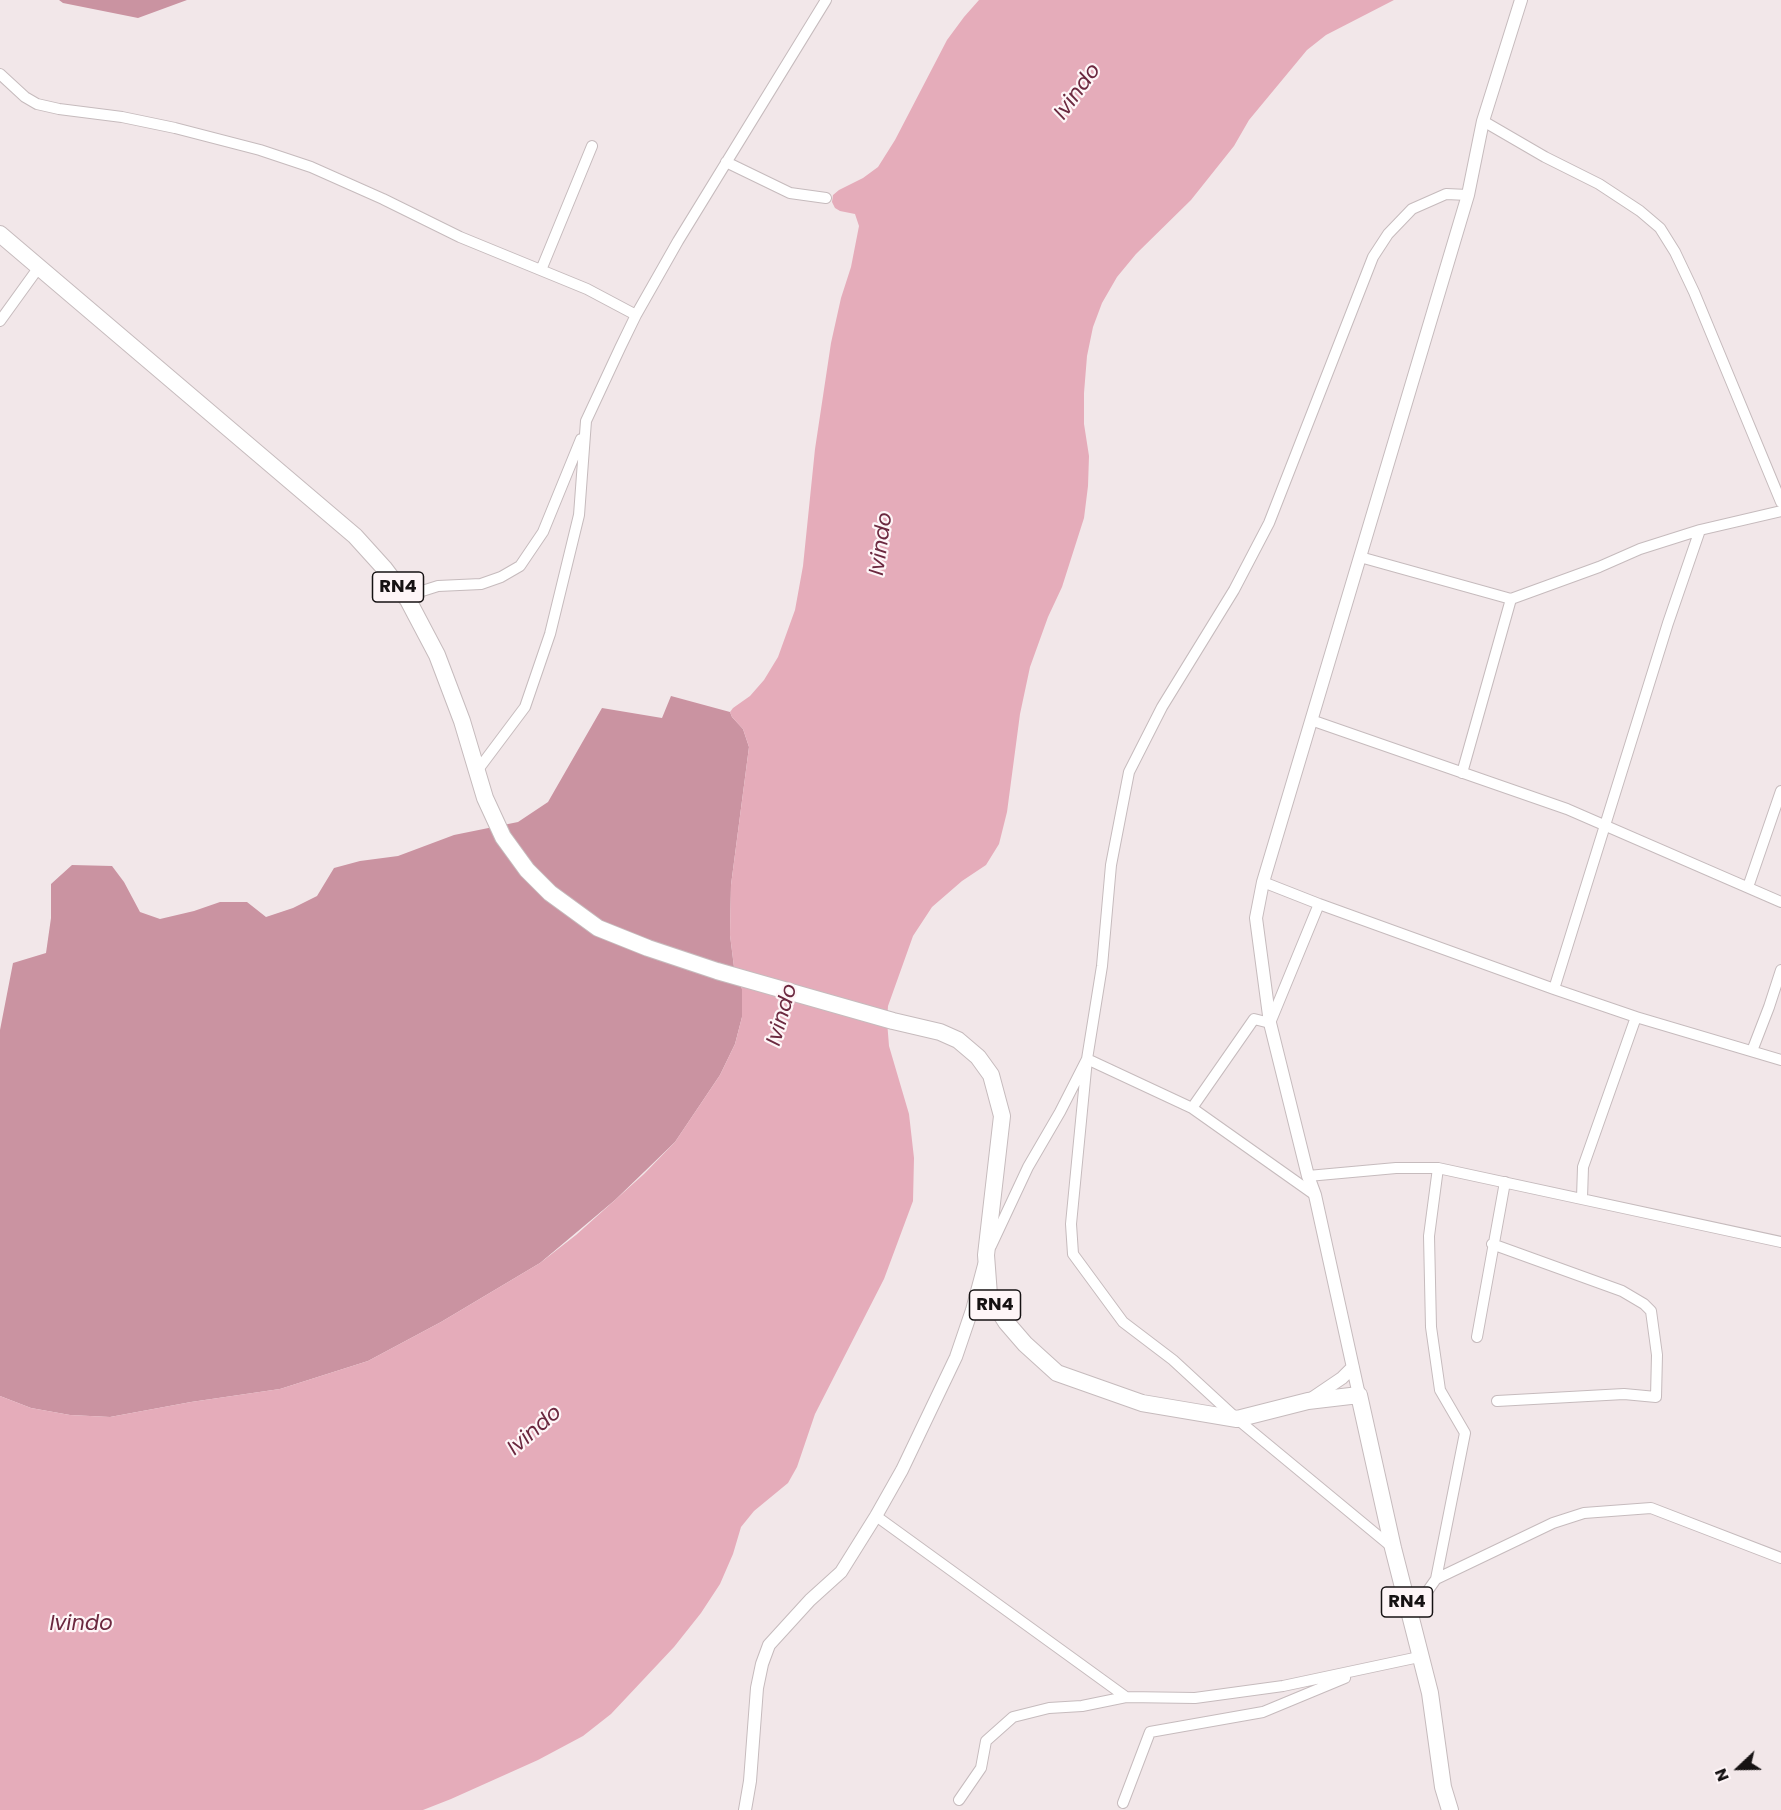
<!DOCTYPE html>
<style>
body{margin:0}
#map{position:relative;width:1781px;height:1810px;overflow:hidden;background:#f2e7e9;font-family:Poppins,sans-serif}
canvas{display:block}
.north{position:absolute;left:1709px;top:1738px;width:60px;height:60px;-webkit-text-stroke:4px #fef5f7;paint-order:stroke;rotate:248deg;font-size:16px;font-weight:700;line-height:24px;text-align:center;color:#161213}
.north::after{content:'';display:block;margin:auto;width:21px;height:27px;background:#161213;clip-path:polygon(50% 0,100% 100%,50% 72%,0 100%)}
</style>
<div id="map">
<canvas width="1781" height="1810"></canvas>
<div class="north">N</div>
</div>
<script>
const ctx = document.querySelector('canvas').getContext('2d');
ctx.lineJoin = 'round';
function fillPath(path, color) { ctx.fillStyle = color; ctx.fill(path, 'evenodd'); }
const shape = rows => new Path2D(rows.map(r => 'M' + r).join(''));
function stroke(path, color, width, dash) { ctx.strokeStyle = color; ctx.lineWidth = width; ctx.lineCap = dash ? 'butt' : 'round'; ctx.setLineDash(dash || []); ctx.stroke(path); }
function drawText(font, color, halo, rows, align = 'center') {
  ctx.font = font + ' Poppins,sans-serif'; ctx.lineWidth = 4.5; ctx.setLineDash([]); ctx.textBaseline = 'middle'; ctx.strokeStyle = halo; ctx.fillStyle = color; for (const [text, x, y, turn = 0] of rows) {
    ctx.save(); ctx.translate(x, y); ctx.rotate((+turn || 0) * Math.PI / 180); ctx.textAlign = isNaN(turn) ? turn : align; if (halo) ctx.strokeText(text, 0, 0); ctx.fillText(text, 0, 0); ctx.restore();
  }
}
const forest = shape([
 [59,0,187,0,138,18,63,3],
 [671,696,730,712,732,717,743,729,749,747,731,885,730,935,734,967,742,989,742,1017,735,1044,720,1075,675,1142,615,1200,540,1263,441,1322,368,1361,280,1389,191,1402,110,1417,70,1415,31,1408,0,1396,0,1030,13,963,46,953,51,918,51,884,72,865,112,866,124,882,140,912,160,919,194,911,220,902,247,902,266,917,293,908,317,896,334,868,360,861,398,856,454,835,518,822,548,802,602,708,662,718]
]);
const water = shape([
 [979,0,1394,0,1326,35,1307,50,1249,120,1234,146,1191,200,1136,254,1117,277,1102,303,1093,327,1087,356,1084,393,1084,424,1089,456,1088,486,1084,518,1062,587,1048,617,1030,667,1020,714,1007,812,999,844,986,865,962,881,932,907,913,936,888,1006,887,1021,889,1046,909,1114,914,1158,913,1201,884,1279,815,1414,797,1467,788,1483,754,1511,741,1527,733,1554,720,1584,701,1613,674,1647,611,1714,583,1736,538,1760,451,1799,423,1810,0,1810,0,1396,31,1408,70,1415,110,1417,191,1402,280,1389,368,1361,441,1322,540,1263,576,1235,644,1174,675,1142,720,1075,735,1044,742,1017,742,989,734,967,730,935,731,885,749,747,743,729,732,717,730,712,733,708,750,696,764,680,778,657,795,610,803,566,815,449,831,343,841,298,851,267,859,226,855,214,840,211,835,208,832,202,833,195,839,190,863,178,878,167,895,140,947,40,964,17]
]);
const minor = shape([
 [0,74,25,97,37,104,59,109,122,117,175,128,260,150,311,167,383,199,460,237,587,289,636,315],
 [1483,121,1545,157,1599,184,1640,211,1660,228,1675,252,1694,292,1781,502],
 [726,162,790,193,826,198],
 [541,270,592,146],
 [0,321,39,267],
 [1360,557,1511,599,1599,567,1640,549,1700,530,1781,511],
 [408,600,419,592,438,586,481,584,501,577,520,566,543,532,581,439],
 [1311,720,1567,809,1781,902],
 [477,771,525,707,550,634,579,515,586,421,620,348,636,315,678,241,826,0],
 [1462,773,1511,599],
 [1263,882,1319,904,1554,989,1636,1017,1781,1060],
 [1748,887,1781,791],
 [1554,989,1668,623,1700,530],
 [1752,1051,1769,1007,1781,970],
 [1192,1108,1254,1019,1270,1023,1319,904],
 [1308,1176,1396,1168,1438,1168,1781,1242],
 [1582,1198,1583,1167,1636,1017],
 [1492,1244,1622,1291,1644,1304,1651,1311,1657,1355,1656,1397,1624,1394,1497,1401],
 [991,1246,1028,1167,1060,1112,1087,1059,1192,1108,1315,1195],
 [1477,1337,1505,1182],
 [876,1516,1126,1697],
 [1393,1548,1237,1419,1173,1360,1123,1322,1073,1254,1071,1224,1087,1059,1102,966,1111,865,1129,772,1162,707,1234,590,1269,523,1373,257,1388,234,1412,209,1446,194,1468,195],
 [1436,1579,1465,1433,1440,1390,1431,1327,1429,1236,1438,1168],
 [1410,1616,1436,1579,1553,1523,1584,1513,1651,1508,1781,1558],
 [959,1800,981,1768,986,1741,1013,1717,1049,1708,1082,1706,1126,1697,1195,1698,1283,1686,1419,1657],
 [1123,1803,1150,1732,1263,1712,1345,1678]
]);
const tertiary = shape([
 [1359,1395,1315,1195,1308,1176,1270,1023,1256,918,1263,882,1468,195,1483,121,1521,0],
 [1311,1399,1342,1378,1353,1367],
 [745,1810,750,1781,757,1688,762,1664,769,1645,810,1600,841,1572,876,1516,902,1470,956,1357,972,1310,984,1265]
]);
const trunk = shape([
 [0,234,355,536,384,568,408,600,437,655,462,721,485,798,503,837,527,870,550,893,598,928,648,948,717,971,893,1021,940,1032,958,1040,978,1057,991,1075,1002,1116,986,1255,989,1295,1006,1322,1025,1344,1057,1373,1142,1403,1237,1419,1308,1401,1359,1395,1393,1548,1430,1693,1443,1787,1450,1810]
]);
const shields = [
 [398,587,51],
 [995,1305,51],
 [1407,1602,51]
];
const shieldNames = [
 ["RN4",398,587],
 ["RN4",995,1305],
 ["RN4",1407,1602]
];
const waterNames = [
 ["Ivindo",1078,92,-54],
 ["Ivindo",882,544,-82],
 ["Ivindo",783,1015,-74],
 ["Ivindo",535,1431,-41],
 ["Ivindo",81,1625]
];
fillPath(forest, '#ca93a1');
fillPath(water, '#e5acba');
stroke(minor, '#c6bbbd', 12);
stroke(tertiary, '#c6bbbd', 14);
stroke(trunk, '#c6bbbd', 18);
stroke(minor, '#fff', 10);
stroke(tertiary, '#fff', 12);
stroke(trunk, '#fff', 16);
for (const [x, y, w] of shields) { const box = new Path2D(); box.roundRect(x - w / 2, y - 15, w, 30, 4.5); ctx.fillStyle = '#fef5f7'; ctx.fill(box); stroke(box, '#161213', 1.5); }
drawText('bold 18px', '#161213', null, shieldNames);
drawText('italic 21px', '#6b283f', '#fef5f7', waterNames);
</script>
